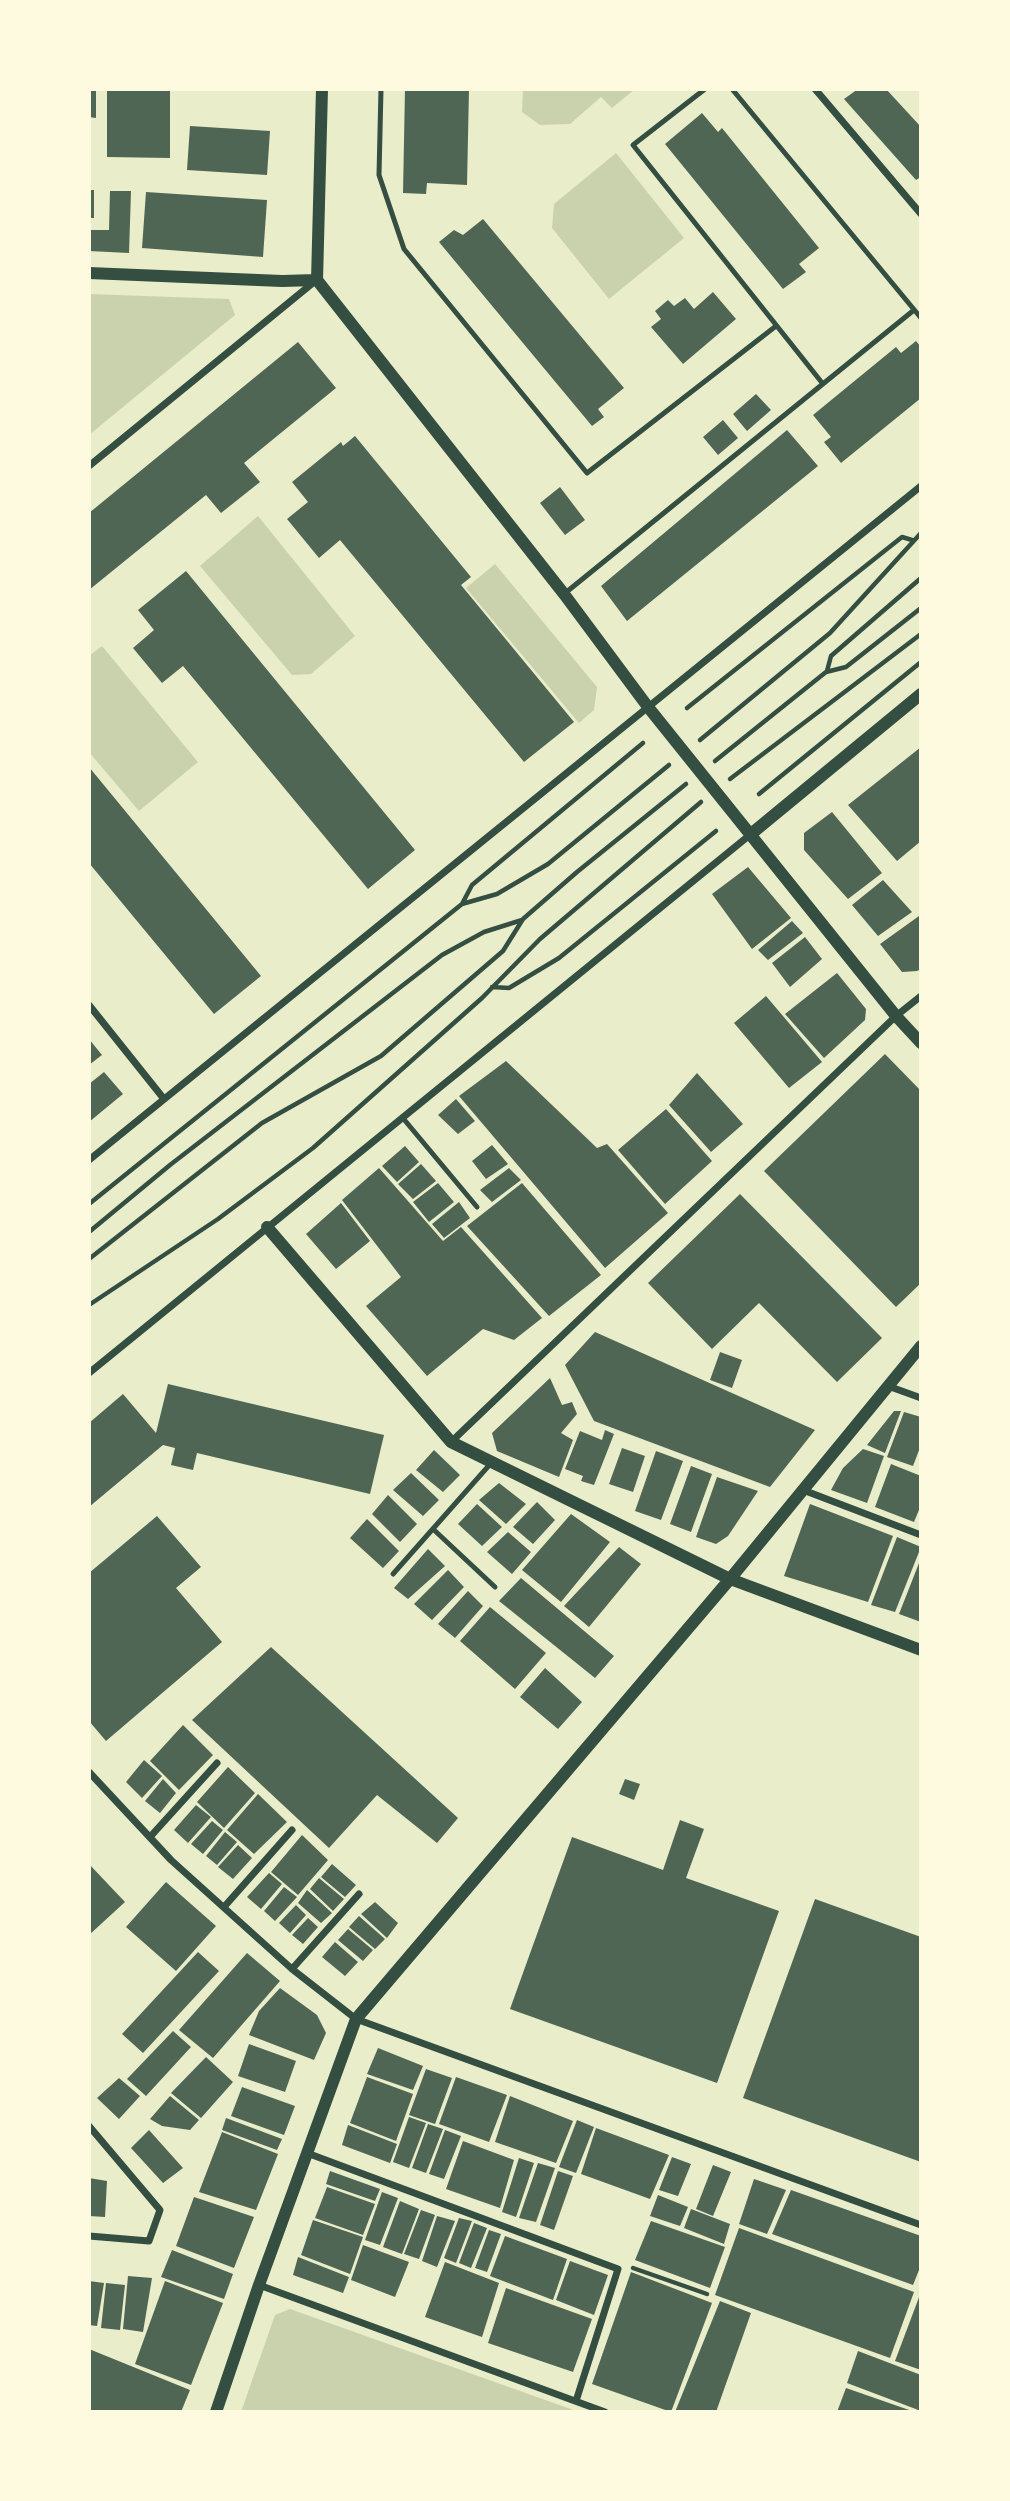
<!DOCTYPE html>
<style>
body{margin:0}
#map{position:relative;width:1010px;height:2501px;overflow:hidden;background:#e9edc9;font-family:Overpass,sans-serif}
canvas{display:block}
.frame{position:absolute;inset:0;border:91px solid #fefae0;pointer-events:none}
</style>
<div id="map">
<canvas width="1010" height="2501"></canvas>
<div class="frame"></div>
</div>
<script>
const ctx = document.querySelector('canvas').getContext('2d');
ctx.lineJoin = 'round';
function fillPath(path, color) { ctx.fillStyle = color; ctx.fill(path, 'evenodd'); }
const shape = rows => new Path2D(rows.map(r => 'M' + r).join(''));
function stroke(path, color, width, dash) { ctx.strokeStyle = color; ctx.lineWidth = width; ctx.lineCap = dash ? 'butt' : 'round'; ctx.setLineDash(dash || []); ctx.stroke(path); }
const green = shape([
 [523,89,635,89,612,108,601,97,570,124,540,125,522,112],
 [616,153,684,238,609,299,552,228,554,204],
 [89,294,229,299,235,315,89,435],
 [258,516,355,636,311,674,292,675,200,566],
 [495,564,597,687,594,710,579,723,466,588],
 [102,646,198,762,139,811,89,752,89,656],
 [290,2309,579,2412,241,2412,275,2315]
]);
const building = shape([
 [89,89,96,89,96,118,89,117],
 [107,89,170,89,170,158,107,157],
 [405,89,469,89,467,185,427,183,426,194,403,193],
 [858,89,886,89,921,127,921,177,916,180,844,99],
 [702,113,718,132,722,128,819,248,799,264,806,272,783,289,665,144],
 [190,126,270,131,267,175,187,170],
 [89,190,94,190,94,218,89,218],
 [110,191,131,191,129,253,89,251,89,230,109,230],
 [146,192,267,200,263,257,142,248],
 [483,219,624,388,598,409,604,417,592,426,439,242,454,230,463,235],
 [713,292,736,319,683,364,651,327,661,319,655,311,668,300,674,306,685,298,694,309],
 [916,341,921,347,921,398,841,463,824,442,831,437,813,415,896,347,901,353],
 [298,342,336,388,244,463,260,482,221,513,206,495,89,590,89,513],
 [756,394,771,410,747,431,733,414],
 [723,420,738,438,718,455,703,437],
 [787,430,818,466,627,621,601,586],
 [355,436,471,577,461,585,574,722,524,762,340,540,319,558,287,519,308,502,292,482,341,442,343,446],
 [560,487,585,520,565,535,540,503],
 [186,571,415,850,368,889,183,666,162,683,133,648,154,630,138,610],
 [921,747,921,841,897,861,848,805],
 [89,767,261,976,214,1014,89,863],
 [832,812,882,873,848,899,804,850,804,833],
 [748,867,791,918,752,949,712,894],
 [883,880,912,912,878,936,852,905],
 [919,916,921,919,921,969,917,971,902,972,880,944],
 [792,921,803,933,768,960,758,950],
 [805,937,822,959,790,987,772,963],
 [837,973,866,1009,865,1020,824,1058,785,1014],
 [766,996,822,1062,789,1088,734,1023],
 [89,1039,102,1055,89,1065],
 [885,1054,921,1091,921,1283,896,1307,764,1171],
 [506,1061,597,1148,607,1144,668,1213,605,1268,459,1096],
 [104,1072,123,1094,89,1122,89,1084],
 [697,1073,743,1124,711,1152,669,1105],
 [456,1099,475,1121,458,1134,438,1115],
 [666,1109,712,1161,665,1204,618,1150],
 [492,1145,508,1164,486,1179,472,1161],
 [405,1146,419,1162,397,1182,382,1166],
 [421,1164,436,1181,413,1199,398,1184],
 [379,1168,443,1241,461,1227,542,1318,514,1340,483,1329,427,1376,366,1306,401,1277,342,1200],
 [509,1168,521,1180,492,1202,480,1190],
 [438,1183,454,1202,429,1222,413,1202],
 [522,1183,601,1275,549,1316,467,1226],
 [740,1194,882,1338,837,1382,759,1303,712,1349,648,1283],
 [459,1202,470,1218,444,1238,432,1224],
 [341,1203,370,1241,336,1269,306,1234],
 [595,1332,815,1430,770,1487,594,1421,565,1365],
 [720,1352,742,1360,732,1388,710,1380],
 [550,1378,562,1405,572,1402,577,1414,561,1433,573,1440,559,1477,497,1451,492,1433],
 [168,1384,384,1435,370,1494,197,1453,193,1470,171,1465,175,1448,163,1445,89,1507,89,1423,123,1394,156,1433],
 [894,1411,901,1411,885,1453,867,1445],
 [904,1412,921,1417,921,1445,913,1466,887,1457],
 [605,1430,614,1434,594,1485,581,1481,583,1476,565,1469,580,1431,602,1440],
 [622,1448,645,1456,633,1492,609,1484],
 [863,1449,884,1456,867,1503,831,1490,843,1468],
 [434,1450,460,1475,443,1492,416,1470],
 [656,1451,683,1461,661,1520,635,1511],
 [891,1464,921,1476,921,1505,914,1522,875,1507],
 [691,1466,712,1474,691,1532,670,1524],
 [411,1473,439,1500,423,1516,393,1490],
 [717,1477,758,1491,728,1536,716,1544,696,1537],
 [499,1483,526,1504,506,1524,479,1500],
 [388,1495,417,1524,400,1542,372,1514],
 [537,1502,555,1520,533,1544,513,1527],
 [477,1504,502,1527,482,1546,458,1524],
 [810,1504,893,1536,868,1602,784,1576],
 [571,1514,610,1542,561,1602,522,1570],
 [157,1516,201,1567,176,1588,222,1642,106,1741,89,1721,89,1573],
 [367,1519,399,1551,383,1568,350,1538],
 [508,1532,531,1552,512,1574,487,1552],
 [897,1537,921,1547,895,1612,871,1605],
 [619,1547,641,1564,589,1627,564,1606],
 [428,1549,445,1566,408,1599,394,1588],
 [921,1558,921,1622,899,1614],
 [448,1570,464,1587,432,1620,414,1604],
 [521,1578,614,1656,595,1678,499,1601],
 [468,1591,483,1606,455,1638,438,1624],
 [490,1607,546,1653,515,1689,460,1641],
 [271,1647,458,1818,437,1843,377,1795,329,1848,192,1720],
 [545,1668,582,1702,558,1729,520,1697],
 [183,1725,213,1755,179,1790,150,1761],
 [144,1760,162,1776,142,1798,126,1782],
 [228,1767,255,1793,224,1828,197,1802],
 [163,1779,176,1793,160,1813,145,1801],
 [625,1779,640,1784,634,1800,619,1794],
 [258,1794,287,1822,254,1854,227,1830],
 [196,1805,211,1817,188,1843,174,1830],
 [680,1820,704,1829,686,1878,779,1911,717,2083,510,2009,572,1837,663,1870],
 [212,1821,223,1830,203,1854,191,1844],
 [225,1832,237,1842,217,1865,206,1856],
 [302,1835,328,1860,298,1895,271,1872],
 [238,1845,252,1858,233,1879,218,1867],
 [89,1864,125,1902,89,1935],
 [332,1864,356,1885,345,1897,321,1877],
 [269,1873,282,1884,261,1909,247,1897],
 [319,1878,344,1899,333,1911,310,1889],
 [166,1882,216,1926,176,1971,126,1927],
 [284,1887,297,1897,275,1921,264,1911],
 [307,1890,332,1913,321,1923,298,1903],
 [815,1899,921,1937,921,2162,743,2098],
 [375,1902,398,1923,387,1938,361,1914],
 [296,1905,306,1915,290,1933,279,1923],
 [359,1916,385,1939,375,1949,349,1927],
 [308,1918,318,1927,303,1944,292,1935],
 [348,1929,373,1950,363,1961,338,1940],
 [335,1942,358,1962,345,1976,322,1957],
 [198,1952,219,1971,143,2053,122,2034],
 [247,1953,280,1981,213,2058,179,2030],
 [280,1988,317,2015,326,2033,314,2060,249,2035,259,2011],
 [173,2031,191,2047,146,2096,127,2079],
 [249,2044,296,2061,285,2092,238,2076],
 [378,2048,423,2066,413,2090,367,2074],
 [206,2057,233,2082,201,2118,171,2093],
 [426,2069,452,2078,435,2124,409,2115],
 [367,2077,413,2094,396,2141,350,2123],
 [456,2077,507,2095,489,2142,439,2124],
 [119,2078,140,2096,119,2119,97,2098],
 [242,2087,295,2106,284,2135,231,2116],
 [170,2096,199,2120,190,2130,162,2126,150,2119],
 [510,2096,573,2121,556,2163,495,2142],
 [409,2117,426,2123,409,2168,393,2162],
 [226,2118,282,2139,277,2150,222,2130],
 [577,2120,594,2127,576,2173,559,2167],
 [428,2124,443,2129,426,2173,412,2168],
 [348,2125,397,2144,390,2163,342,2145],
 [596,2128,669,2155,650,2199,581,2174],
 [149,2130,183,2168,163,2183,131,2148],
 [445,2130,461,2136,444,2179,429,2174],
 [222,2132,278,2154,256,2210,199,2192],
 [463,2141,514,2160,500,2208,446,2189],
 [672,2157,691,2164,678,2196,659,2190],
 [519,2158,534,2163,516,2217,502,2212],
 [538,2163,555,2168,536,2222,519,2218],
 [713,2165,731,2172,713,2216,696,2209],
 [330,2171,380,2189,375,2201,326,2184],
 [558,2171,573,2176,554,2230,540,2225],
 [89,2178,107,2181,105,2217,89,2216],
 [754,2179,786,2190,767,2234,739,2224],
 [327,2187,375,2204,363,2235,315,2218],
 [791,2190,921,2236,921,2265,913,2285,772,2234],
 [382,2192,398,2198,380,2245,365,2240],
 [658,2195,688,2207,680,2226,650,2216],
 [194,2197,254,2217,234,2268,176,2246],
 [400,2201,419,2209,402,2254,383,2247],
 [691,2209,730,2224,724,2244,684,2228],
 [421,2210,435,2215,419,2259,404,2254],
 [437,2216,455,2221,437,2267,422,2261],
 [459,2218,472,2221,456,2263,444,2258],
 [313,2220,363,2237,350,2274,301,2255],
 [651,2221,725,2247,710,2288,635,2260],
 [474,2223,487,2228,471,2268,459,2263],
 [739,2228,914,2292,890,2358,715,2295],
 [489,2230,501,2234,487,2272,475,2268],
 [505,2236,567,2259,553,2300,490,2276],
 [363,2245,409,2262,395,2297,351,2280],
 [172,2250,233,2274,224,2299,161,2277],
 [298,2257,349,2277,343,2293,293,2275],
 [570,2261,608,2275,594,2315,556,2300],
 [445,2262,499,2283,482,2337,425,2317],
 [631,2272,712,2303,671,2412,592,2384],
 [128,2276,152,2278,143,2332,123,2329],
 [89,2281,104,2283,97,2326,89,2325],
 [165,2281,223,2303,191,2385,135,2364],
 [106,2283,125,2285,120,2330,101,2328],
 [506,2288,592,2319,573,2372,488,2343],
 [921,2292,921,2370,895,2361],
 [720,2301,751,2313,716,2412,675,2412],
 [89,2349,190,2390,181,2412,89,2412],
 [858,2351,921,2375,921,2411,847,2383],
 [846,2388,912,2411,912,2412,837,2412]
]);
const path = shape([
 [827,671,831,656,921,578],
 [687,708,902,537,912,540],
 [700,740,830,633,921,533],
 [715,761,826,672,846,667,921,608],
 [730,779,921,634],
 [759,794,921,662],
 [462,904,472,885,643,743],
 [492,987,509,988,559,958,716,831],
 [89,1204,462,904,497,894,548,864,669,765],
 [89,1232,170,1165,442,955,484,932,522,920],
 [89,1259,262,1123,381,1056,503,951,523,919,577,872,686,784],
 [89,1305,218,1219,313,1148,482,998,540,939,701,802],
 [633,2268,707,2294]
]);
const service = shape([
 [381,89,379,175,404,249,587,473,776,326],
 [705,89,633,145,823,384],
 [732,89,921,318],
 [564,594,914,310],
 [402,1117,477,1207],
 [433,1529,495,1587],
 [393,1574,492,1462]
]);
const minor = shape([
 [815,89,921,214],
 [89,466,314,282],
 [89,1005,164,1099],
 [89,1160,921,486],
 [89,1373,751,834],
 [888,1386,921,1398],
 [451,1442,896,1016,921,996],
 [803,1490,921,1535],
 [89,1772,171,1860,292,1969,356,2019,921,2225],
 [150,1837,217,1763],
 [224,1907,292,1830],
 [292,1969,359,1894],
 [89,2126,160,2210,149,2241,89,2236],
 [307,2153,618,2269,576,2401],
 [259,2285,605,2412]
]);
const tertiary = shape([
 [322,89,317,280,564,594,648,707,896,1016,921,1043],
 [89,273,282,281,317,280],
 [751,834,921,694],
 [267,1227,451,1442,730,1579,921,1650],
 [216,2412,259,2285,356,2019,730,1579,921,1346]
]);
fillPath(green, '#cad2ad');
fillPath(building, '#4f6655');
stroke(path, '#344e41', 4.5);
stroke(service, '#344e41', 5);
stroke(minor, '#344e41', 7);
stroke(tertiary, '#344e41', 12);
</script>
